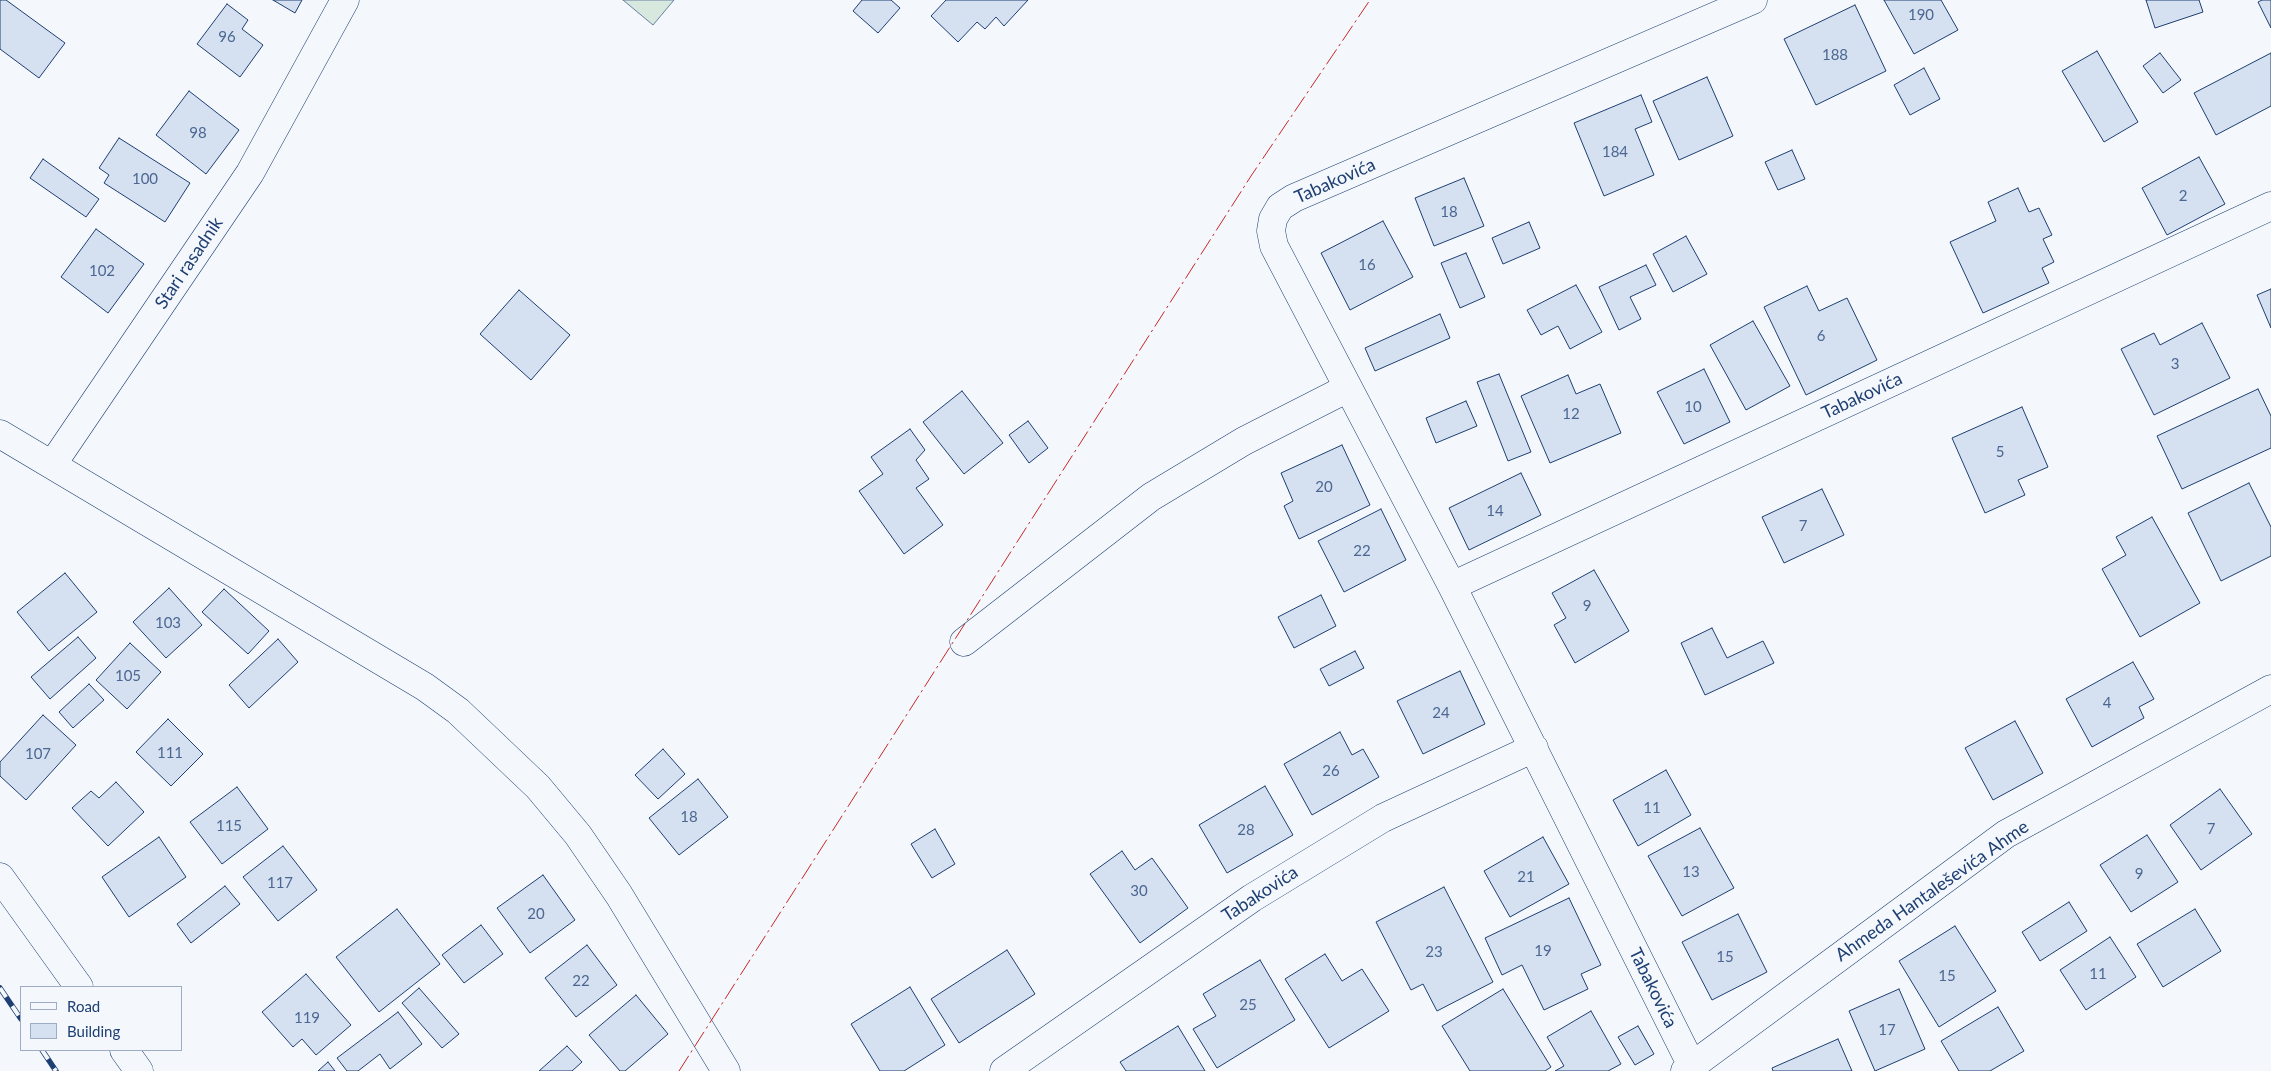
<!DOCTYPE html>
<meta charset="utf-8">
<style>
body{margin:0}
#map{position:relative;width:2271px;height:1071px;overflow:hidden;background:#f4f7fb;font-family:Lato,sans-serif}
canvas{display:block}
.legend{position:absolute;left:20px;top:986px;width:162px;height:65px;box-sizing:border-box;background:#f4f7fb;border:1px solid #9eadc5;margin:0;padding:6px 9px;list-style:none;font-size:15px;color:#1d3f73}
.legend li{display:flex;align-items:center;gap:10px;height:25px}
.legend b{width:25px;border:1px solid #9eadc5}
</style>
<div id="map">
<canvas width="2271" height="1071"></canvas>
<ul class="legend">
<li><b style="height:6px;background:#f4f7fb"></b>Road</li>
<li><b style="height:14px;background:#d5e0f0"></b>Building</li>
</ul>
</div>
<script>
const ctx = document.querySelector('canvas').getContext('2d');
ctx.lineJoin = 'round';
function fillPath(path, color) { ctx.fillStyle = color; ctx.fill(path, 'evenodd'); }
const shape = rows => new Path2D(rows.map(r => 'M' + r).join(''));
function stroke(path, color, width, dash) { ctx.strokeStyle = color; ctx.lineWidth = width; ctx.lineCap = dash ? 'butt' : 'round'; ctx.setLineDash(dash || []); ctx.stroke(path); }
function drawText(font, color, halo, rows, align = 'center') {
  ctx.font = font + ' Lato,sans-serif'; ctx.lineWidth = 4; ctx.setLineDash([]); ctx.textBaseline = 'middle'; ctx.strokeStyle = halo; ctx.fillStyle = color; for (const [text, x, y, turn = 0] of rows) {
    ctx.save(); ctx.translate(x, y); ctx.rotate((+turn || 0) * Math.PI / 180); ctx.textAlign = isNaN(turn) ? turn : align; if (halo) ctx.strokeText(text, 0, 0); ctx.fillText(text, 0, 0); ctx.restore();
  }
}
const green = shape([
 [623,0,674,0,653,25,623,0]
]);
const building = shape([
 [0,0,6,0,65,43,39,78,0,49,0,0],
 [273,0,302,0,295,13,273,0],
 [862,0,891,0,900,8,878,33,853,11,862,0],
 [946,0,1028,0,1004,26,996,17,985,29,977,22,958,42,931,16,946,0],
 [1884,0,1941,0,1958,30,1914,54,1884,0],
 [2146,0,2199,0,2203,12,2155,28,2146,0],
 [2262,0,2271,0,2271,28,2258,2,2262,0],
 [227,4,248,20,242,29,263,45,240,77,197,44,227,4],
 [1855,5,1886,71,1816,105,1784,39,1855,5],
 [2097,51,2138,122,2104,142,2062,71,2097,51],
 [2160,53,2181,80,2163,93,2143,66,2160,53],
 [2271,53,2271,106,2216,135,2194,93,2271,53],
 [1924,68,1940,99,1910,115,1894,85,1924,68],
 [1707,77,1733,136,1679,160,1653,101,1707,77],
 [189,91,239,130,206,174,156,135,189,91],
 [1641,95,1652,122,1635,129,1654,175,1604,196,1574,123,1641,95],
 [119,138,190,183,165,222,104,183,109,175,99,168,119,138],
 [1792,150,1805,179,1778,190,1765,162,1792,150],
 [2199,157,2225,204,2167,235,2142,188,2199,157],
 [43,159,99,199,86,217,30,178,43,159],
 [1464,178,1484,226,1434,246,1415,198,1464,178],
 [2018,188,2029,212,2039,208,2052,235,2043,239,2054,262,2042,268,2049,283,1983,313,1950,242,1996,221,1988,202,2018,188],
 [1383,221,1413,277,1350,310,1321,253,1383,221],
 [1529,222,1540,248,1503,264,1492,238,1529,222],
 [96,229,144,264,108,313,61,277,96,229],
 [1686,236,1707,274,1673,292,1653,254,1686,236],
 [1466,253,1485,297,1460,308,1441,263,1466,253],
 [1646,265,1656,285,1630,297,1641,319,1619,330,1599,287,1646,265],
 [1576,285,1602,332,1570,349,1558,326,1541,335,1527,310,1576,285],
 [1807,286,1819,311,1847,298,1877,360,1806,395,1764,307,1807,286],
 [2271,289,2271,328,2257,295,2271,289],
 [519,290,570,335,531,380,480,334,519,290],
 [1440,314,1450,338,1375,371,1365,348,1440,314],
 [1753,321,1790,386,1746,410,1710,345,1753,321],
 [2202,323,2230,378,2154,415,2121,349,2154,333,2160,345,2202,323],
 [1704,369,1730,422,1684,444,1657,392,1704,369],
 [1499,374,1531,452,1508,461,1477,382,1499,374],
 [1568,375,1576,394,1600,384,1621,433,1550,463,1521,396,1568,375],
 [2258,389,2271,416,2271,448,2182,489,2157,436,2258,389],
 [962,391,1003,443,964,474,923,422,962,391],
 [1466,401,1477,426,1436,443,1426,418,1466,401],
 [2022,407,2048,467,2018,480,2025,495,1985,513,1952,438,2022,407],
 [1028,421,1048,448,1029,463,1009,435,1028,421],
 [910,429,925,450,916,460,929,479,916,488,943,525,904,554,859,491,883,474,871,457,910,429],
 [1342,445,1370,505,1299,539,1284,506,1293,501,1281,473,1342,445],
 [1521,473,1541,515,1469,550,1449,508,1521,473],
 [2249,483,2271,527,2271,556,2221,581,2188,513,2249,483],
 [1822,489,1844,535,1784,563,1762,517,1822,489],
 [1381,509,1406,560,1344,592,1318,541,1381,509],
 [2152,517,2200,603,2140,637,2102,569,2126,555,2116,537,2152,517],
 [1594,570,1629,631,1575,663,1554,625,1566,618,1552,593,1594,570],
 [65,573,97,612,49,651,17,612,65,573],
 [169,588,202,625,166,658,133,622,169,588],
 [224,589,269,631,248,654,202,612,224,589],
 [1321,595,1336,626,1294,648,1278,617,1321,595],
 [1712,628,1727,658,1763,641,1774,663,1705,695,1681,643,1712,628],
 [78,637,96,658,50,699,31,677,78,637],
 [278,639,298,662,249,708,229,685,278,639],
 [130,643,161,672,127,709,96,680,130,643],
 [1355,651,1364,668,1329,686,1320,669,1355,651],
 [2133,662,2154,699,2139,707,2144,718,2092,747,2066,699,2133,662],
 [1460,671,1485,724,1423,754,1397,701,1460,671],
 [89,684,104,700,73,728,59,712,89,684],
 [43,715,76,745,26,800,0,776,0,762,43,715],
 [168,719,203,754,171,786,136,752,168,719],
 [2015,721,2043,773,1993,800,1965,748,2015,721],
 [1340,732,1352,755,1363,749,1379,777,1312,815,1284,764,1340,732],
 [663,749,685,774,658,799,635,775,663,749],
 [1666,770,1691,815,1638,846,1613,800,1666,770],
 [698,779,728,817,679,855,649,818,698,779],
 [116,782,144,812,108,846,72,808,91,791,99,798,116,782],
 [1265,786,1293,835,1227,873,1199,825,1265,786],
 [237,787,268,829,222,864,190,822,237,787],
 [2220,789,2252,834,2201,870,2170,825,2220,789],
 [1700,828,1734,888,1682,916,1648,856,1700,828],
 [935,829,955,864,932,878,911,844,935,829],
 [2147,835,2178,882,2131,912,2100,865,2147,835],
 [159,837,186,877,129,917,102,877,159,837],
 [1543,837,1569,884,1510,917,1484,871,1543,837],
 [283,846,317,890,278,921,243,877,283,846],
 [1122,851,1135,870,1152,858,1188,908,1140,943,1090,874,1122,851],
 [543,875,575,920,530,953,497,908,543,875],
 [225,886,240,904,191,943,177,924,225,886],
 [1444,887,1493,982,1437,1011,1423,984,1411,990,1376,922,1444,887],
 [1569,898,1601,965,1581,974,1588,989,1544,1010,1522,965,1502,975,1485,938,1569,898],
 [2069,902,2087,931,2040,961,2022,932,2069,902],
 [397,909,440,964,379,1012,336,957,397,909],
 [2195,909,2221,951,2163,987,2137,944,2195,909],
 [1738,914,1767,972,1712,1000,1682,942,1738,914],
 [481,925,503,954,464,983,442,955,481,925],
 [1955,926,1996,991,1939,1027,1899,961,1955,926],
 [2110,937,2136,977,2086,1010,2060,970,2110,937],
 [587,945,617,985,576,1017,545,978,587,945],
 [1007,950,1035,994,959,1043,931,999,1007,950],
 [1325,954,1342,981,1362,969,1389,1011,1329,1048,1285,979,1325,954],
 [1260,960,1295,1020,1217,1068,1193,1029,1216,1016,1203,994,1260,960],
 [306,974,351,1025,316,1055,302,1039,293,1047,262,1012,306,974],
 [910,987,945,1045,904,1071,880,1071,851,1024,910,987],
 [419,988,459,1034,442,1048,402,1003,419,988],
 [1503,989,1551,1067,1545,1071,1470,1071,1442,1026,1503,989],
 [1899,989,1925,1049,1875,1071,1849,1011,1899,989],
 [636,995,668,1034,625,1071,620,1071,589,1035,636,995],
 [1998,1007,2024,1051,1990,1071,1959,1071,1941,1041,1998,1007],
 [1591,1011,1621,1064,1608,1071,1555,1071,1564,1066,1547,1037,1591,1011],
 [398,1012,422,1044,390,1069,380,1054,358,1071,347,1071,337,1058,398,1012],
 [1178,1026,1205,1071,1126,1071,1120,1062,1178,1026],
 [1638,1026,1654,1054,1635,1065,1618,1037,1638,1026],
 [1838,1039,1852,1071,1773,1071,1772,1068,1838,1039],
 [567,1046,582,1062,572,1071,539,1071,567,1046],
 [328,1062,335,1071,318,1071,328,1062]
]);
const minor = shape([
 [0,434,52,465,250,173,345,0],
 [52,465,425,687,458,711,538,787,578,835,619,895,726,1071],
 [1452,586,2271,206],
 [964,642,1151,497,1244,441,1348,388],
 [0,877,79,987],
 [124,1050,139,1071],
 [1692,1066,1452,586,1274,246,1271,231,1273,219,1280,207,1294,198,1753,0],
 [1004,1071,1252,898,1383,818,1534,748],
 [1685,1071,2006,834,2271,689]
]);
const rail = shape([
 [0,988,21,1019],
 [42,1050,56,1071]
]);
const power = shape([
 [679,1071,1251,176,1370,0]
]);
const numberNames = [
 ["190",1921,15],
 ["96",227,37],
 ["188",1835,55],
 ["98",198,133],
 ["184",1615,152],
 ["100",145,179],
 ["2",2183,196],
 ["18",1449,212],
 ["16",1367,265],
 ["102",102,271],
 ["6",1821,336],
 ["3",2175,364],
 ["10",1693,407],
 ["12",1571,414],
 ["5",2000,452],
 ["20",1324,487],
 ["14",1495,511],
 ["7",1803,526],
 ["22",1362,551],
 ["9",1587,606],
 ["103",168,623],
 ["105",128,676],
 ["4",2107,703],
 ["24",1441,713],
 ["111",170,753],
 ["107",38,754],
 ["26",1331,771],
 ["11",1652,808],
 ["18",689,817],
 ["115",229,826],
 ["7",2211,829],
 ["28",1246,830],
 ["13",1691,872],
 ["9",2139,874],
 ["21",1526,877],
 ["117",280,883],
 ["30",1139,891],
 ["20",536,914],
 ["19",1543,951],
 ["23",1434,952],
 ["15",1725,957],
 ["11",2098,974],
 ["15",1947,976],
 ["22",581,981],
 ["25",1248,1005],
 ["119",307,1018],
 ["17",1887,1030]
];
const streetNames = [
 ["Tabakovića",1335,181,-24],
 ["Stari rasadnik",189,263,-56],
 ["Tabakovića",1862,396,-25],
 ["Ahmeda Hantaleševića Ahme",1932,891,-35],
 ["Tabakovića",1260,894,-33],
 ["Tabakovića",1653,988,64]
];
fillPath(green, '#d7e8df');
stroke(green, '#687fa3', 1);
fillPath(building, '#d5e0f0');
stroke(building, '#1d3f73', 1);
stroke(minor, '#1d3f73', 29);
stroke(minor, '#f4f7fb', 28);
stroke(rail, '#1d3f73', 5.5);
stroke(rail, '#f4f7fb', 4, [11]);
stroke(power, '#c62828', 1, [18, 4, 2.5, 4]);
drawText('15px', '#4b6792', null, numberNames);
drawText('18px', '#1d3f73', '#f4f7fb', streetNames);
</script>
